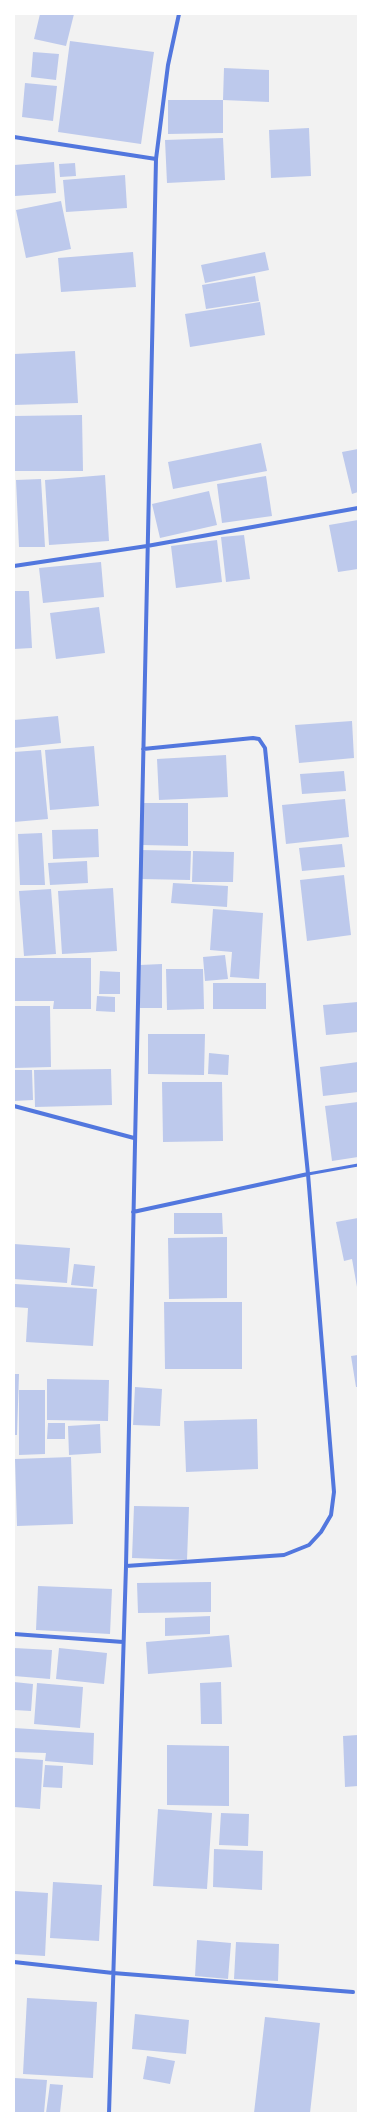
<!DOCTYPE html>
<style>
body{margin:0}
#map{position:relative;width:372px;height:2127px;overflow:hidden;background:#f2f2f2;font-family:Helvetica,sans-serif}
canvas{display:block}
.frame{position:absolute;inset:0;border:15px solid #fff;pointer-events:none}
</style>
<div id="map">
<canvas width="372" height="2127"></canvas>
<div class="frame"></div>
</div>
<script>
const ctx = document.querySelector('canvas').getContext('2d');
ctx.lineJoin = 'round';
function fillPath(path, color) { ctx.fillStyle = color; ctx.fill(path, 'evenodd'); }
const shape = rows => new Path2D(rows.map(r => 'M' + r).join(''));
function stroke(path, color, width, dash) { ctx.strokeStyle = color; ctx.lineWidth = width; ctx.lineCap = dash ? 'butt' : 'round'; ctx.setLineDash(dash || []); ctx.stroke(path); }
const building = shape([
 [40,14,74,14,66,46,34,39],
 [70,41,154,52,141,144,58,132],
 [33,52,59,54,56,80,31,77],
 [224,68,269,70,269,102,223,100],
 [25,83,57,86,53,121,22,117],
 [168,100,223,100,223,133,168,134],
 [309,128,311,176,271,178,269,130],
 [223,138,225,180,167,183,165,140],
 [54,162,56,193,15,196,14,165],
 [75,163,76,176,60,177,59,164],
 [125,175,127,208,66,212,63,180],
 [61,201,71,249,26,258,16,210],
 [133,252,136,287,61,292,58,258],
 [265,252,269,270,205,283,201,265],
 [255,276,259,301,206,309,202,285],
 [260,302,265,335,190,347,185,314],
 [75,351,78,403,14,405,14,354],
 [82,415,83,471,15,471,14,416],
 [261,443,267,471,173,489,168,462],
 [358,449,358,492,352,494,342,452],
 [105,475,109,541,49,545,45,480],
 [266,476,272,516,222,523,217,484],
 [41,479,45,547,19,547,16,480],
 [209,491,217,525,160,538,152,504],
 [358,520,358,569,338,572,329,525],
 [244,535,250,579,226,582,221,537],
 [217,540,222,582,176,588,171,546],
 [101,562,104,597,43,603,39,568],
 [14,591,29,591,32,648,14,649],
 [99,607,105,653,56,659,50,613],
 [58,716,61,743,14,748,14,720],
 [352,721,354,758,299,763,295,725],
 [94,746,99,806,50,810,45,750],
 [41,750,48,819,14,822,14,752],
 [226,755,228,797,159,800,157,759],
 [344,771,346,791,302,794,300,774],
 [345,799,349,837,286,844,282,805],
 [142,803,188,803,188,846,142,845],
 [98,829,99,857,53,859,52,830],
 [42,833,45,885,20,885,18,834],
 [342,844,345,867,302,871,299,848],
 [141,850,191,851,190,880,141,879],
 [193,851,234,852,233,882,192,882],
 [87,861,88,883,50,885,48,863],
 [344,875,351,935,307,941,300,880],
 [173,883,228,886,227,907,171,903],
 [113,888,117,951,62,954,58,891],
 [51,889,56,954,24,956,19,891],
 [213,909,263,913,259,979,230,977,232,952,210,950],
 [225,955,228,979,205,981,203,957],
 [14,958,91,958,91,1009,53,1009,54,1001,14,1001],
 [162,964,162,1008,140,1008,140,965],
 [166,969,203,969,204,1009,167,1010],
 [100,971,120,972,120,994,99,994],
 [213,983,266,983,266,1009,213,1009],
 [97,996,115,997,115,1012,96,1011],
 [358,1002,358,1032,326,1035,323,1005],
 [14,1006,50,1006,51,1067,14,1068],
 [148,1034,205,1034,204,1075,148,1074],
 [209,1053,229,1055,228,1075,208,1074],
 [358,1062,358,1092,323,1096,320,1067],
 [111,1069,112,1105,35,1107,34,1070],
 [14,1070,32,1070,33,1100,14,1101],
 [162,1082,222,1082,223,1141,163,1142],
 [358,1102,358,1157,332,1161,325,1106],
 [174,1213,222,1213,223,1234,174,1234],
 [358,1218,358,1287,357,1287,352,1259,344,1261,336,1222],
 [227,1237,227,1298,169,1299,168,1238],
 [14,1244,70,1248,67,1283,14,1279],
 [74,1264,95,1266,93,1287,71,1285],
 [15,1284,97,1289,93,1346,26,1342,28,1308,14,1307],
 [164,1302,242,1302,242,1369,165,1369],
 [358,1355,358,1387,356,1387,351,1356],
 [14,1374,19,1374,17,1435,14,1435],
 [47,1379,109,1380,108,1421,47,1420],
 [135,1387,162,1389,160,1426,133,1425],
 [19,1390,45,1390,45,1454,19,1455],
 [257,1419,258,1469,186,1472,184,1421],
 [48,1423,65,1423,65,1439,47,1439],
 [100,1424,101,1453,69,1455,68,1426],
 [71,1457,73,1524,17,1526,15,1459],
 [134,1506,189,1507,187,1560,132,1558],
 [211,1582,211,1612,138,1613,137,1583],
 [38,1586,112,1589,110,1634,36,1630],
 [210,1616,210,1634,165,1636,165,1618],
 [229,1635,232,1667,148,1674,146,1642],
 [14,1648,52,1650,50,1679,14,1676],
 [59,1648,107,1653,104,1684,56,1679],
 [14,1682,33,1684,31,1711,14,1710],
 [221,1682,222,1724,201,1724,200,1683],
 [37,1683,83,1687,80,1728,34,1724],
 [14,1728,94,1733,93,1765,45,1761,46,1753,14,1752],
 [358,1735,358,1786,345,1787,343,1736],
 [167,1745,229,1746,229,1806,167,1805],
 [14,1758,43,1760,40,1809,14,1807],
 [45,1765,63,1766,62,1788,43,1787],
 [158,1809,212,1813,207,1889,153,1886],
 [221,1813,249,1814,248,1846,219,1845],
 [214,1849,263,1851,262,1890,213,1887],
 [53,1882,102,1885,99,1941,50,1938],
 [15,1891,48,1893,45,1956,14,1954],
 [197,1940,231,1943,228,1979,195,1976],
 [236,1942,279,1944,278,1981,234,1979],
 [27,1998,97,2002,93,2078,23,2074],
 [135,2014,189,2020,186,2054,132,2049],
 [265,2017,320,2023,310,2113,254,2113],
 [147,2056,175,2061,170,2084,143,2079],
 [14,2078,47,2080,44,2113,14,2113],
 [50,2084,63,2085,60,2113,46,2113]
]);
const service = shape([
 [308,1174,358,1165]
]);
const minor = shape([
 [14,137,156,159],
 [14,566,147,546,358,508],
 [14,1106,134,1138],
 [133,1212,308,1174],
 [126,1566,284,1555,309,1545,321,1532,331,1515,334,1492,308,1174,265,748,259,739,253,738,143,749],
 [14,1634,123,1642],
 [14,1962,113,1973,353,1992],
 [109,2113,126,1566,156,159,168,65,179,14]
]);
fillPath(building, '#bdc9ec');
stroke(service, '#5277de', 3);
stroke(minor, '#5277de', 4);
</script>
